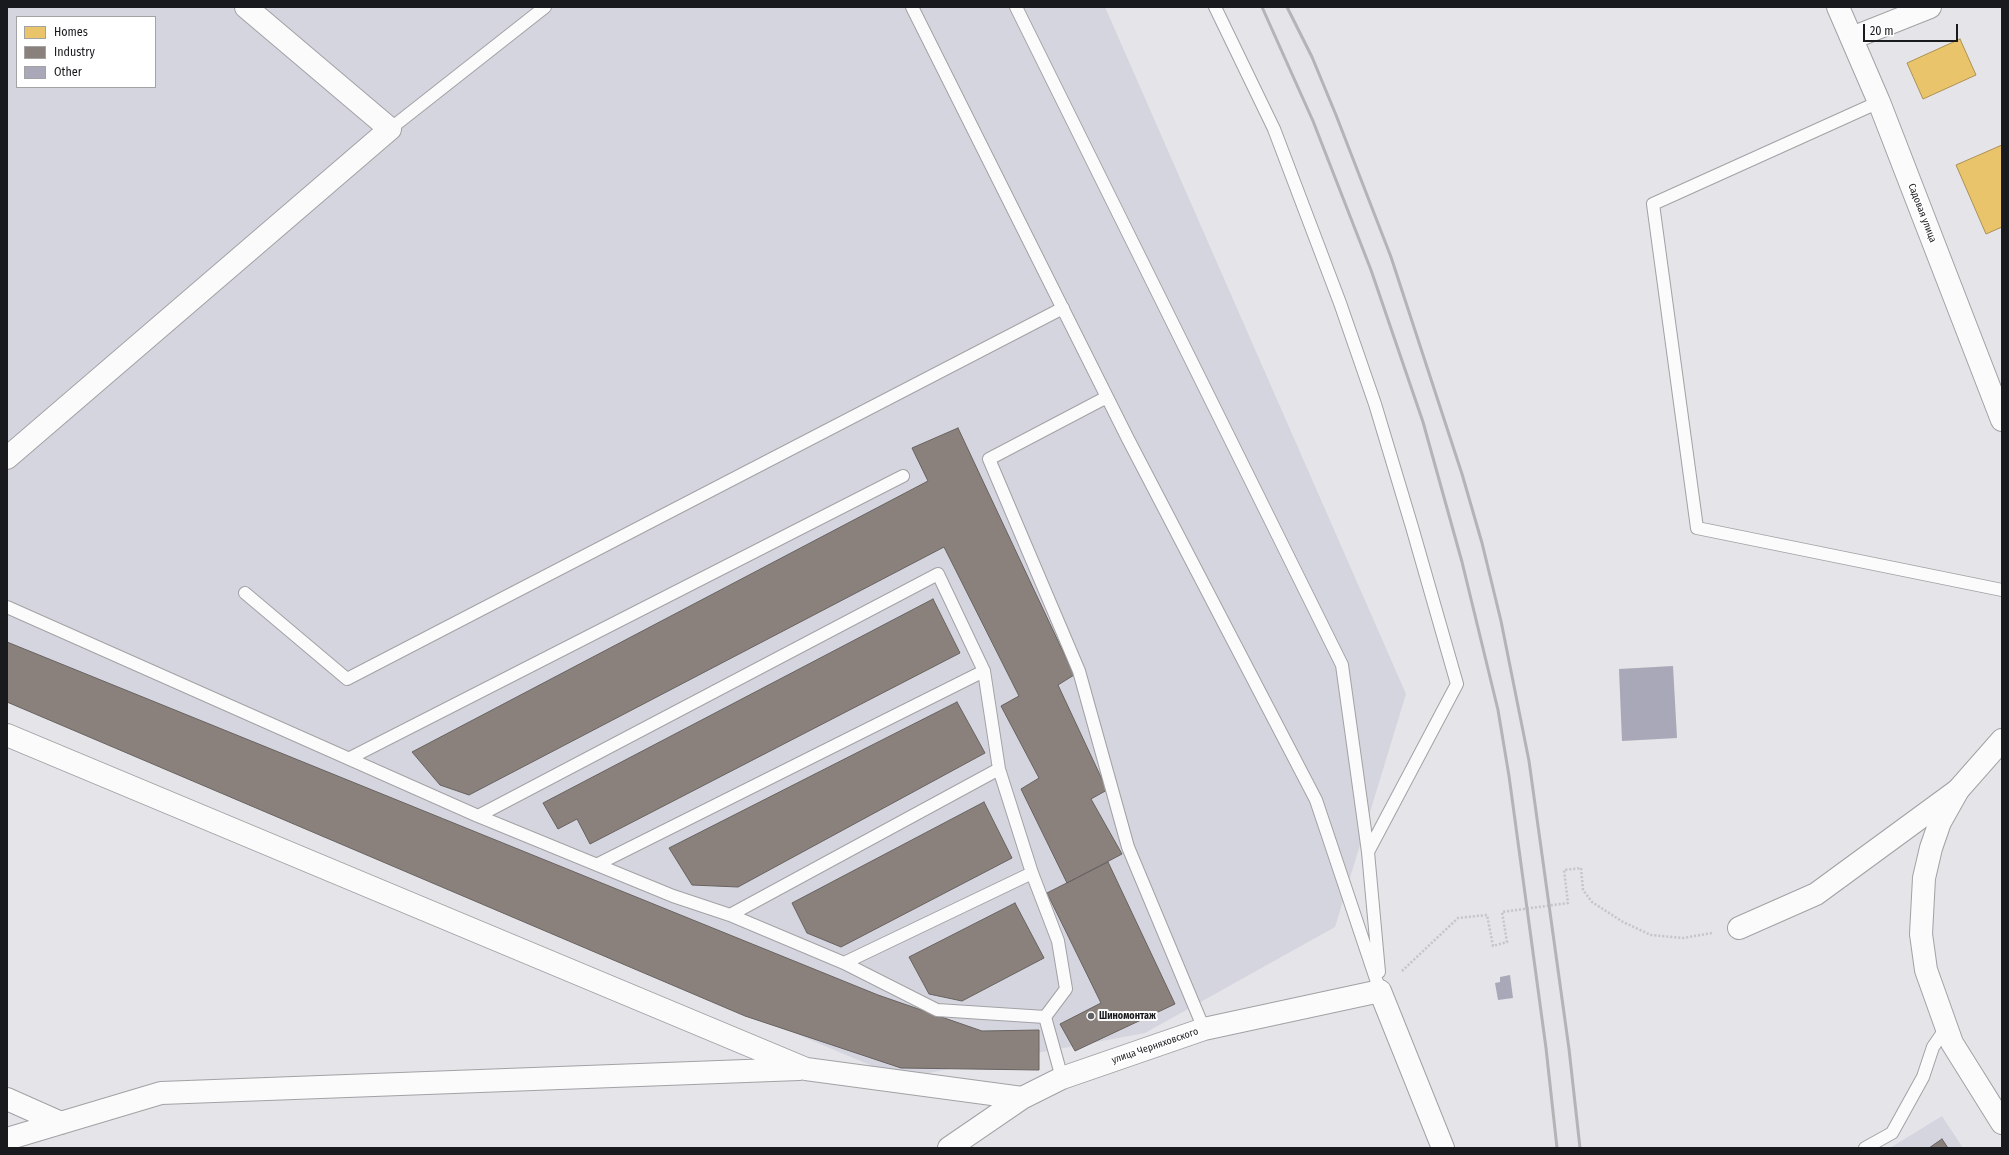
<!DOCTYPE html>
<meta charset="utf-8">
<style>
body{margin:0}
#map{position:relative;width:2009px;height:1155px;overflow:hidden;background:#e4e4e9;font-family:"Fira Sans Condensed",sans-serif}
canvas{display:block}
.frame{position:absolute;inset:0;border:8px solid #191a1d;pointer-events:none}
.legend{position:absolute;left:16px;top:16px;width:140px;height:72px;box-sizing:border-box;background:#fff;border:1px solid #a3a3a5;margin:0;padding:5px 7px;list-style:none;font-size:12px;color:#191a1d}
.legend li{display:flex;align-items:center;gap:8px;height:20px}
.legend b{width:20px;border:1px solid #a3a3a5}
.scale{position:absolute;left:1863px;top:24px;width:95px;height:18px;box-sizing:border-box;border:2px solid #191a1d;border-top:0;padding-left:5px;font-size:12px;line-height:14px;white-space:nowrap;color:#191a1d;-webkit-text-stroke:3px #fff;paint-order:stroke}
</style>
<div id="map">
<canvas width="2009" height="1155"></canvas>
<div class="frame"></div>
<ul class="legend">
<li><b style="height:11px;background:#e9c46a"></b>Homes</li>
<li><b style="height:11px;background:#8a817c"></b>Industry</li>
<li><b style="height:11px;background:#a8a8b8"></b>Other</li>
</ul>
<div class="scale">20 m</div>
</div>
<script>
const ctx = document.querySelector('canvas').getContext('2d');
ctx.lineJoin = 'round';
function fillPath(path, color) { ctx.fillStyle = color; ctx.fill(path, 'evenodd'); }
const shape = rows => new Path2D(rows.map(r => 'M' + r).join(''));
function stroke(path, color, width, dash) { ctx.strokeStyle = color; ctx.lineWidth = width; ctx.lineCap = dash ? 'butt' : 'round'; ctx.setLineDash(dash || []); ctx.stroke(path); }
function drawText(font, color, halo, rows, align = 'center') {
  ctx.font = font + ' "Fira Sans Condensed",sans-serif'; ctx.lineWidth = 4; ctx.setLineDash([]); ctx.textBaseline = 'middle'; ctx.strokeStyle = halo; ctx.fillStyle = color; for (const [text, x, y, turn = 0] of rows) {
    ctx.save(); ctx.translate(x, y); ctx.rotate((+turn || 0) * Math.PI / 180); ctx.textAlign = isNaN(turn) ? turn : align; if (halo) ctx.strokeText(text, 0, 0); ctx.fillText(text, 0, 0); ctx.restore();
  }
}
const built = shape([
 [7,7,1105,7,1406,694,1335,927,1145,1033,901,1078,7,702],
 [17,17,155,17,155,87,17,87],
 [1942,1116,1963,1148,1890,1148]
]);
const homes = shape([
 [1960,39,1976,75,1923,99,1907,63,1960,39],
 [2002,145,2002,227,1986,234,1956,165,2002,145]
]);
const industry = shape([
 [958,428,1074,675,1058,685,1107,790,1091,799,1122,854,1067,883,1021,789,1039,778,1001,706,1019,696,944,547,469,795,440,785,412,752,928,481,912,448,958,428],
 [933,599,960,653,590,844,577,819,558,829,543,803,933,599],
 [7,642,878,995,982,1031,1039,1030,1039,1070,901,1068,745,1016,7,702,7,642],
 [957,702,985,753,738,887,692,885,669,848,957,702],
 [984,802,1012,858,841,947,807,933,792,903,984,802],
 [1108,862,1175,1004,1075,1051,1060,1024,1101,1003,1047,893,1108,862],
 [1015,903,1044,958,962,1001,929,994,909,957,1015,903],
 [1942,1139,1948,1148,1929,1148,1942,1139]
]);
const building = shape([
 [1673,666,1677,738,1622,741,1619,669],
 [1510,975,1513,998,1498,1000,1495,983,1500,982,1500,977]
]);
const path = shape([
 [1402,971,1458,918,1487,915,1493,946,1507,942,1502,912,1568,903,1564,870,1581,868,1583,890,1592,902,1623,922,1651,935,1683,938,1712,933]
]);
const lane = shape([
 [912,7,1128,439,1316,800,1380,991],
 [1016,7,1342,665,1368,852,1379,972],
 [1215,7,1274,129,1340,303,1375,404,1412,527,1457,684,1368,852],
 [1879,102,1653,204,1697,528,2002,590],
 [390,129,545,7],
 [1107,397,989,459,1079,671,1128,847,1204,1029],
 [245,593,347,679,1063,308],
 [7,607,478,816,673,896,730,915,844,963,937,1010,1045,1017,1062,1078],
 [350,758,903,476],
 [478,816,938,574,984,671,999,769,1032,873,1058,941,1066,989,1045,1017],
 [598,864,984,671],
 [730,915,999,769],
 [844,963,1032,873],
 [1865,1148,1892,1133,1923,1077,1933,1047,1946,1028]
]);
const street = shape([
 [1838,7,1879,102,2002,420],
 [1852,38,1930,7],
 [7,458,390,129,246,7],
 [7,735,806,1069,1022,1098],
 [1739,928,1816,894,1958,790],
 [7,1099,61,1123],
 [7,1139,161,1093,799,1069],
 [949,1148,1022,1098,1062,1078,1204,1029,1380,991,1443,1148]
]);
const secondary = shape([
 [2002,740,1958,790,1940,822,1931,848,1924,878,1921,934,1926,970,1952,1043,2002,1123]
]);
const rail = shape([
 [1262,7,1313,121,1371,270,1423,422,1462,562,1498,710,1509,776,1546,1048,1557,1148],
 [1287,7,1312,57,1336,115,1391,257,1462,474,1482,543,1501,621,1529,761,1569,1049,1580,1148]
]);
const markers = [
 [1091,1016,4,"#606164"]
];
const streetNames = [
 ["Садовая улица",1922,213,69],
 ["улица Черняховского",1155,1046,-19]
];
const poiNames = [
 ["Шиномонтаж",1099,1016]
];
fillPath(built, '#d4d5df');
fillPath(homes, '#e9c46a');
stroke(homes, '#ab9153', 1);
fillPath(industry, '#8a817c');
stroke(industry, '#686260', 1);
fillPath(building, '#a8a8b8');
stroke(lane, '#a2a2a5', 14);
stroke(street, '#a2a2a5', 24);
stroke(secondary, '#a2a2a5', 24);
stroke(path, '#c5c5c6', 2.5, [2, 2]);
stroke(lane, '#fbfbfc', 12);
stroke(street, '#fbfbfc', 22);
stroke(secondary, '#fbfbfc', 22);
stroke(rail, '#b4b4b6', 3);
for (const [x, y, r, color] of markers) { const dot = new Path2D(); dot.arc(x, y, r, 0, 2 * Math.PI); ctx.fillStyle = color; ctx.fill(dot); stroke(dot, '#fff', 1.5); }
drawText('10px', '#191a1d', '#fff', streetNames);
drawText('bold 10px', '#191a1d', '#fff', poiNames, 'left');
</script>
